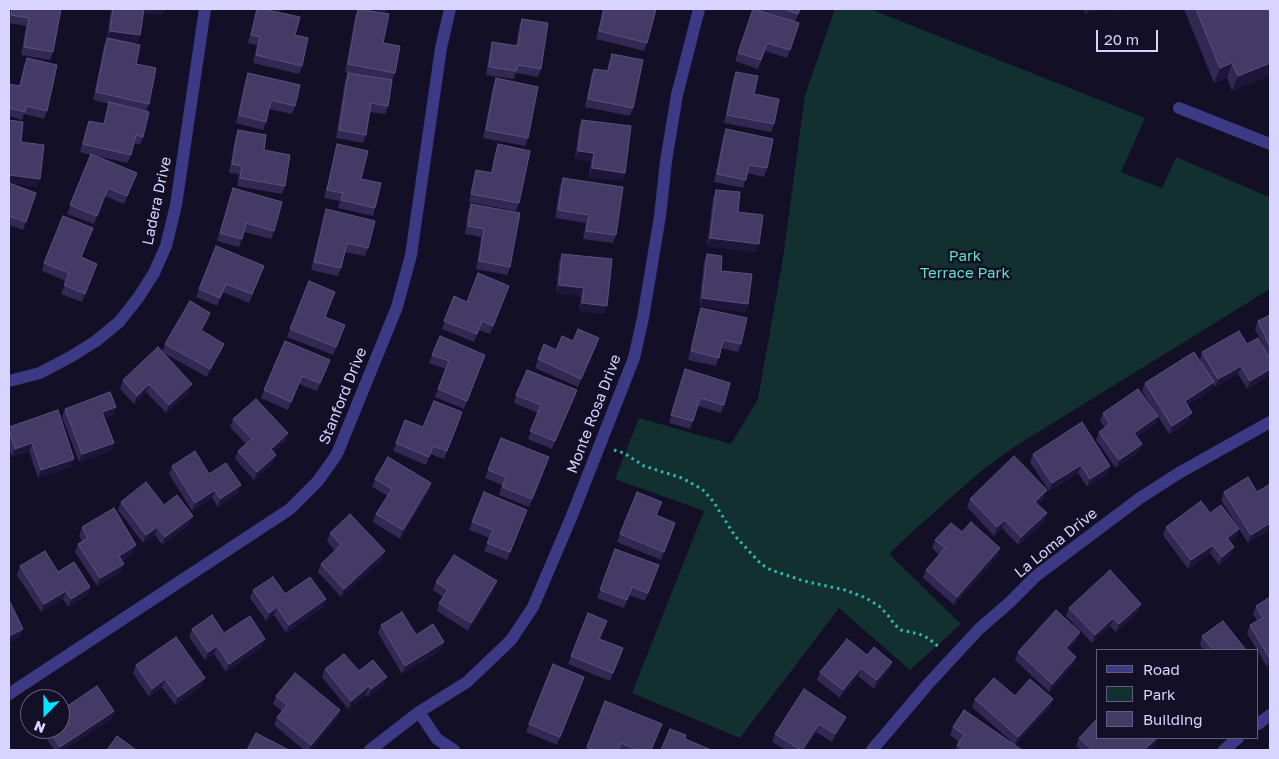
<!DOCTYPE html>
<style>
body{margin:0}
#map{position:relative;width:1279px;height:759px;overflow:hidden;background:#130f26;font-family:"Golos Text",sans-serif}
canvas{display:block}
.frame{position:absolute;inset:0;border:10px solid #d9d4ff;pointer-events:none}
.legend{position:absolute;left:1096px;top:649px;width:162px;height:90px;box-sizing:border-box;background:#130f26;border:1px solid #625e7d;margin:0;padding:6px 9px;list-style:none;font-size:15px;color:#d9d4ff}
.legend li{display:flex;align-items:center;gap:10px;height:25px}
.legend b{width:25px;border:1px solid #625e7d}
.north{position:absolute;left:20px;top:689px;width:50px;height:50px;box-sizing:border-box;background:#130f26;border:1px solid #625e7d;border-radius:50%;rotate:202deg;font-size:14px;font-weight:700;line-height:20px;text-align:center;color:#d9d4ff}
.north::after{content:'';display:block;margin:auto;width:18px;height:22px;background:#00e5ff;clip-path:polygon(50% 0,100% 100%,50% 72%,0 100%)}
.scale{position:absolute;left:1096px;top:30px;width:62px;height:22px;box-sizing:border-box;border:2px solid #d9d4ff;border-top:0;padding-left:6px;font-size:15px;line-height:18px;white-space:nowrap;color:#d9d4ff;-webkit-text-stroke:4px #130f26;paint-order:stroke}
</style>
<div id="map">
<canvas width="1279" height="759"></canvas>
<div class="frame"></div>
<ul class="legend">
<li><b style="height:6px;background:#3d3a85"></b>Road</li>
<li><b style="height:14px;background:#12302f"></b>Park</li>
<li><b style="height:14px;background:#433a66"></b>Building</li>
</ul>
<div class="north">N</div>
<div class="scale">20 m</div>
</div>
<script>
const ctx = document.querySelector('canvas').getContext('2d');
ctx.lineJoin = 'round';
function fillPath(path, color) { ctx.fillStyle = color; ctx.fill(path, 'evenodd'); }
const shape = rows => new Path2D(rows.map(r => 'M' + r).join(''));
function stroke(path, color, width, dash) { ctx.strokeStyle = color; ctx.lineWidth = width; ctx.lineCap = dash ? 'butt' : 'round'; ctx.setLineDash(dash || []); ctx.stroke(path); }
function drawText(font, color, halo, rows, align = 'center') {
  ctx.font = font + ' "Golos Text",sans-serif'; ctx.lineWidth = 5; ctx.setLineDash([]); ctx.textBaseline = 'middle'; ctx.strokeStyle = halo; ctx.fillStyle = color; for (const [text, x, y, turn = 0] of rows) {
    ctx.save(); ctx.translate(x, y); ctx.rotate((+turn || 0) * Math.PI / 180); ctx.textAlign = isNaN(turn) ? turn : align; if (halo) ctx.strokeText(text, 0, 0); ctx.fillText(text, 0, 0); ctx.restore();
  }
}
const green = shape([
 [835,9,870,9,1145,118,1121,172,1162,188,1176,157,1269,197,1270,192,1270,289,1014,447,980,472,912,532,889,554,961,624,910,670,839,608,740,738,632,693,704,511,615,479,639,418,731,444,758,399,783,258,805,95]
]);
const path = shape([
 [614,450,624,453,644,466,682,478,702,489,713,501,735,536,761,564,771,570,804,581,845,590,866,598,879,606,887,614,895,625,901,630,919,634,928,638,940,648]
]);
const minor = shape([
 [1179,108,1270,144],
 [9,381,40,373,72,356,96,341,119,322,138,298,154,273,166,246,176,205,205,9],
 [9,694,290,509,318,481,337,454,397,307,411,255,441,48,450,9],
 [419,712,437,739,454,750],
 [1258,724,1270,715],
 [370,750,419,712,467,682,511,640,533,607,571,518,634,358,643,318,660,216,666,161,677,95,699,9],
 [872,750,928,684,979,629,1010,602,1036,576,1140,498,1179,473,1270,422],
 [1224,750,1238,738]
]);
const wall = shape([
 [11,9,61,9,53,52,50,60,21,55,26,26,9,23],
 [111,9,164,9,162,15,143,13,137,43,126,42,136,64,149,104,146,111,143,137,140,145,134,143,128,163,92,155,137,173,124,204,105,196,94,224,67,214,90,155,80,152,86,129,89,121,103,124,109,104,93,100,104,46,107,39],
 [257,9,295,35,302,66,299,74,253,63,257,45,248,43,255,16],
 [271,9,281,9,280,11],
 [358,9,383,43,395,73,392,81,388,106,385,114,369,112,366,135,363,143,336,138,345,81,348,73,345,72,355,17],
 [373,9,387,9,385,12],
 [603,9,656,9,647,43,644,51,596,39],
 [753,9,799,23,787,58,765,51,758,69,735,61],
 [760,9,800,9,795,22],
 [1084,9,1101,9,1086,14],
 [1184,9,1270,9,1232,91,1227,78,1214,83],
 [522,19,541,69,538,77,516,73,514,79,486,75,490,50,492,42,516,46,519,27],
 [612,54,633,108,630,116,585,107,591,77,594,69,607,71,609,62],
 [27,58,47,111,44,119,24,114,22,120,9,116,9,84,19,86,24,66],
 [736,72,754,94,774,124,771,132,724,123,733,80],
 [248,73,295,106,292,114,269,109,266,122,263,130,236,123,245,81],
 [496,78,528,138,525,146,483,138,493,86],
 [582,120,625,173,622,181,589,177,591,161,575,159,579,128],
 [726,129,767,168,764,177,747,173,743,188,714,182,723,137],
 [238,130,264,150,285,186,282,194,237,186,239,174,229,173,235,138],
 [337,144,375,208,373,216,338,208,340,201,324,198,335,152],
 [498,144,519,203,516,211,469,202,474,178,476,170,491,172,495,152],
 [563,178,616,235,613,243,583,239,586,223,555,218,560,186],
 [9,183,36,193,23,230,9,225],
 [233,188,274,231,271,239,244,232,239,247,217,241],
 [716,190,738,212,756,252,707,246,713,198],
 [471,204,510,267,507,275,476,269,481,237,465,234,468,212],
 [326,209,368,248,365,256,345,252,341,268,338,276,311,270,324,217],
 [562,254,604,314,579,311,581,296,556,293,559,262],
 [707,254,721,271,746,312,699,306,704,262],
 [81,257,97,264,82,302,61,294,66,281,42,271,44,263],
 [261,274,249,303,223,292,217,306,196,297,199,289],
 [309,281,325,317,345,325,333,355,287,337],
 [506,294,490,334,479,330,474,342,442,329,454,296,467,302],
 [701,308,741,344,738,352,721,348,716,366,688,360,698,316],
 [210,313,208,321,202,331,224,344,221,352,207,377,162,352,165,344],
 [1270,315,1270,375,1247,389,1238,374,1215,387,1213,384,1211,390,1188,405,1189,421,1169,434,1142,391,1145,383,1200,360,1202,352,1247,344,1264,347,1255,329,1258,321],
 [440,336,485,355,464,409,435,397,445,369,429,363],
 [573,341,596,346,578,387,535,368,538,359],
 [330,360,317,391,299,384,288,410,261,398,264,390],
 [685,369,724,405,721,413,698,406,690,429,669,423],
 [123,380,189,392,166,413,146,392,134,404,120,389],
 [577,390,552,449,528,439,538,413,514,403,516,395],
 [65,409,113,415,105,418,114,443,111,451,79,462,62,417],
 [1103,413,1158,416,1155,424,1136,437,1139,452,1116,468,1096,440,1099,432,1105,428,1100,421],
 [233,419,288,433,285,442,273,452,273,463,254,480,235,459,238,451,246,444,230,427],
 [405,420,423,427,459,421,444,459,430,454,426,465,393,451],
 [9,427,71,467,38,478,29,451,12,457,9,446],
 [501,438,546,465,529,507,499,495,502,485,485,478],
 [1033,454,1110,466,1107,474,1087,487,1078,473,1049,491,1030,462],
 [172,466,209,474,241,485,238,493,218,507,212,498,192,511,169,474],
 [375,479,431,483,429,491,400,539,373,522,376,514,388,496,372,487],
 [1270,484,1270,530,1248,543,1221,500,1224,492,1257,492],
 [1047,490,1044,498,1038,504,1044,522,1018,545,1002,528,994,536,967,507,970,499],
 [484,492,527,510,507,560,484,551,490,538,469,530],
 [121,502,164,505,190,524,162,545,155,535,143,543,118,510],
 [1210,513,1236,537,1230,541,1231,555,1219,565,1210,553,1188,569,1163,535,1166,527],
 [657,516,675,523,661,560,617,542,620,534],
 [82,527,133,553,122,561,121,572,97,586,75,552,78,544,82,541,79,536],
 [962,532,1000,548,998,556,954,605,923,578,926,570,939,555,932,548,935,540],
 [330,533,382,559,341,597,318,572,321,564,335,551,327,541],
 [615,549,659,565,645,601,629,595,624,608,597,598],
 [20,566,58,572,90,587,87,595,68,607,63,599,41,612,17,575],
 [436,582,494,590,468,631,437,611,439,603,443,597,433,590],
 [253,590,285,594,323,607,286,633,274,615,266,621,250,598],
 [1270,597,1270,666,1267,667,1247,633,1250,625,1257,621,1253,614,1256,606],
 [1141,604,1138,612,1116,632,1110,626,1092,643,1066,616,1069,608],
 [588,613,600,639,623,648,610,681,568,664],
 [381,625,416,635,441,650,402,674,378,633],
 [192,629,224,633,262,647,226,672,214,654,205,660,189,637],
 [1080,632,1077,640,1068,650,1076,657,1073,665,1049,692,1015,660,1018,652],
 [1202,636,1246,650,1204,650,1200,645],
 [867,655,892,662,889,670,874,689,858,676,840,698,817,680,820,672],
 [136,665,202,686,175,705,162,687,149,697,133,673],
 [325,669,359,671,384,685,368,697,366,695,348,709,322,677],
 [581,685,557,745,526,732,529,724],
 [276,696,337,718,310,750,304,750,274,725,277,717,282,711,273,704],
 [975,699,1050,707,1015,745,1022,750,955,750,959,742,950,735,953,727,1012,742,972,707],
 [605,701,652,750,585,750],
 [114,711,111,719,64,750,54,750,41,730,41,729,60,729],
 [846,717,843,725,832,742,816,732,804,750,786,750,772,742,775,734],
 [1079,738,1158,738,1155,744,1149,750,1081,750,1076,746]
]);
const shadedWall = shape([
 [143,9,164,9,162,15,142,13],
 [1088,9,1101,9,1086,14],
 [1118,9,1125,9,1117,13],
 [110,31,140,35,137,43,107,39],
 [1232,63,1227,78,1214,83,1220,68],
 [1270,63,1270,76,1232,91,1238,76],
 [578,151,594,153,591,161,575,159],
 [592,168,625,173,622,181,589,177],
 [9,175,40,179,37,187,9,183],
 [710,238,759,244,756,252,707,246],
 [559,285,584,288,581,296,556,293],
 [702,298,748,304,746,312,699,306],
 [582,303,607,306,604,314,579,311],
 [210,313,208,321,198,338,201,330],
 [224,344,221,352,207,377,210,369],
 [1241,366,1238,374,1215,387,1218,379],
 [1270,369,1270,375,1247,389,1250,381],
 [1214,382,1211,390,1182,409,1185,401],
 [149,384,146,392,134,404,137,396],
 [192,384,189,392,166,413,169,405],
 [116,407,113,415,99,420,102,412],
 [1192,413,1189,421,1169,434,1172,426],
 [1158,416,1155,424,1131,441,1134,433],
 [288,433,285,442,268,457,271,449],
 [32,443,29,451,12,457,15,449],
 [114,443,111,451,79,462,82,454],
 [1142,444,1139,452,1116,468,1119,460],
 [276,455,273,463,254,480,257,472],
 [74,459,71,467,38,478,41,470],
 [1081,465,1078,473,1049,491,1052,483],
 [1110,466,1107,474,1087,487,1090,479],
 [431,483,429,491,400,539,403,530],
 [241,485,238,493,218,507,220,499],
 [215,490,212,498,192,511,195,503],
 [1047,490,1044,498,1032,510,1035,502],
 [1047,513,1044,522,1018,545,1021,537],
 [193,516,190,524,162,545,165,537],
 [1005,520,1002,528,994,536,997,527],
 [1270,523,1270,530,1248,543,1251,535],
 [157,527,155,535,143,543,146,535],
 [1239,529,1236,537,1224,546,1227,538],
 [136,545,133,553,116,564,119,556],
 [1213,545,1210,553,1188,569,1191,560],
 [1234,547,1231,555,1219,565,1222,557],
 [1000,548,998,556,954,605,957,597],
 [385,551,382,559,341,597,344,589],
 [124,564,121,572,97,586,100,578],
 [497,581,494,590,468,631,471,623],
 [90,587,87,595,68,607,71,599],
 [66,591,63,599,41,612,44,604],
 [326,599,323,607,286,633,289,625],
 [1141,604,1138,612,1116,632,1119,624],
 [277,607,274,615,266,621,269,613],
 [1113,618,1110,626,1092,643,1095,635],
 [23,629,20,637,9,642,9,636],
 [1080,632,1077,640,1063,656,1066,648],
 [265,639,262,647,226,672,229,664],
 [444,642,441,650,402,674,405,666],
 [217,646,214,654,205,660,208,652],
 [1076,657,1073,665,1049,692,1052,684],
 [1270,659,1270,666,1267,667],
 [892,662,889,670,874,689,877,680],
 [861,668,858,676,840,698,843,690],
 [387,677,384,685,368,697,371,689],
 [205,678,202,686,175,705,178,697],
 [165,679,162,687,149,697,152,689],
 [369,686,366,695,348,709,351,701],
 [1053,699,1050,707,1015,745,1018,737],
 [340,710,337,718,310,750,309,750,311,745],
 [114,711,111,719,64,750,59,750,60,747],
 [846,717,843,725,832,742,835,734],
 [819,724,816,732,804,750,802,750],
 [1157,738,1158,738,1155,744,1149,750,1144,750]
]);
const building = shape([
 [12,9,61,9,53,52,24,47,29,18,11,15,12,9],
 [113,9,144,9,140,35,110,31,113,9],
 [257,9,263,9,300,17,295,35,308,38,302,66,256,55,260,37,251,35,257,9],
 [358,9,389,14,383,43,400,46,395,73,348,64,358,9],
 [604,9,656,9,647,43,599,31,604,9],
 [753,9,755,9,799,23,790,50,767,43,761,60,738,53,753,9],
 [784,9,800,9,798,14,784,9],
 [1196,9,1270,9,1270,63,1238,76,1232,63,1220,68,1196,9],
 [522,19,548,23,541,69,518,65,516,71,489,67,492,42,518,46,522,19],
 [107,38,140,45,136,64,156,68,149,104,96,92,107,38],
 [612,54,643,60,633,108,588,99,594,69,608,71,612,54],
 [27,58,57,65,47,111,26,106,25,112,9,108,9,84,20,86,27,58],
 [736,72,758,76,754,94,779,99,774,124,727,115,736,72],
 [248,73,300,85,295,106,271,100,266,122,239,115,248,73],
 [348,73,392,80,388,106,371,103,366,135,339,130,348,73],
 [496,78,538,87,528,138,486,130,496,78],
 [109,102,149,112,143,137,136,135,131,155,83,144,89,121,104,124,109,102],
 [9,120,23,122,21,142,44,145,40,179,9,175,9,120],
 [582,120,631,126,625,173,592,168,594,153,578,151,582,120],
 [726,129,773,139,767,168,749,165,746,180,717,174,726,129],
 [238,130,266,135,264,150,290,155,285,186,240,178,242,166,232,164,238,130],
 [337,144,368,151,361,179,381,183,375,208,341,200,343,193,327,190,337,144],
 [498,144,530,151,519,203,471,194,476,170,492,173,498,144],
 [91,154,137,173,127,196,108,188,97,216,70,205,91,154],
 [563,178,623,187,616,235,586,231,589,215,558,210,563,178],
 [9,183,36,193,26,222,9,216,9,183],
 [233,188,282,202,274,231,246,223,242,239,220,233,233,188],
 [716,190,740,192,738,212,763,215,759,244,710,238,716,190],
 [471,204,520,213,510,267,479,261,484,229,468,226,471,204],
 [326,209,375,221,368,248,347,243,341,268,314,262,326,209],
 [63,216,93,228,81,257,97,264,85,294,64,285,69,273,44,263,63,216],
 [216,246,264,266,252,294,226,284,220,298,199,289,216,246],
 [562,254,612,259,607,306,582,303,584,288,559,285,562,254],
 [707,254,722,256,721,271,752,274,748,304,702,298,707,254],
 [478,273,509,286,493,326,482,321,477,334,444,321,454,296,467,302,478,273],
 [309,281,335,292,325,317,345,325,336,347,290,329,309,281],
 [190,301,210,313,201,330,224,344,210,369,165,344,190,301],
 [701,308,747,318,741,344,723,340,719,358,691,351,701,308],
 [1270,315,1270,347,1258,321,1270,315],
 [578,329,599,338,581,379,538,359,544,344,556,350,562,336,573,341,578,329],
 [1239,331,1247,344,1258,338,1270,359,1270,369,1250,381,1241,366,1218,379,1202,352,1239,331],
 [440,336,485,355,467,401,438,389,449,361,432,355,440,336],
 [285,341,330,360,320,383,302,376,291,402,264,390,285,341],
 [158,347,192,384,169,405,149,384,137,396,123,380,158,347],
 [1194,352,1214,382,1185,401,1192,413,1172,426,1145,383,1194,352],
 [685,369,730,383,724,405,700,398,693,421,671,415,685,369],
 [527,370,577,390,555,441,530,431,541,405,516,395,527,370],
 [1138,389,1158,416,1134,433,1142,444,1119,460,1099,432,1110,424,1103,413,1138,389],
 [110,392,116,407,102,412,114,443,82,454,65,409,110,392],
 [256,399,288,433,271,449,276,455,257,472,238,451,252,439,233,419,256,399],
 [434,401,462,412,447,451,433,446,429,457,396,443,405,420,423,427,434,401],
 [58,410,74,459,41,470,32,443,15,449,9,429,9,427,58,410],
 [1082,422,1110,466,1090,479,1081,465,1052,483,1033,454,1082,422],
 [501,438,549,457,532,499,502,487,506,477,488,470,501,438],
 [195,451,209,474,226,463,241,485,220,499,215,490,195,503,172,466,195,451],
 [1014,456,1047,490,1035,502,1047,513,1021,537,1005,520,997,527,970,499,1014,456],
 [388,457,431,483,403,530,376,514,392,489,375,479,388,457],
 [1248,477,1257,492,1270,484,1270,523,1251,535,1224,492,1248,477],
 [146,482,164,505,177,495,193,516,165,537,157,527,146,535,121,502,146,482],
 [484,492,527,510,510,552,487,543,493,530,472,522,484,492],
 [637,492,662,502,656,515,675,523,664,552,620,534,637,492],
 [1201,501,1210,513,1221,505,1239,529,1227,538,1234,547,1222,557,1213,545,1191,560,1166,527,1201,501],
 [114,508,136,545,119,556,124,564,100,578,78,544,88,538,82,527,114,508],
 [350,514,385,551,344,589,321,564,341,545,330,533,350,514],
 [971,522,1000,548,957,597,926,570,945,548,935,540,951,523,962,532,971,522],
 [615,549,659,565,648,593,632,587,627,600,600,590,615,549],
 [45,551,58,572,74,562,90,587,71,599,66,591,44,604,20,566,45,551],
 [454,555,497,581,471,623,439,603,448,590,436,582,454,555],
 [1110,570,1141,604,1119,624,1113,618,1095,635,1069,608,1110,570],
 [273,577,285,594,310,577,326,599,289,625,277,607,269,613,253,590,273,577],
 [1270,597,1270,659,1250,625,1263,618,1256,606,1270,597],
 [9,600,23,629,9,636,9,600],
 [1056,610,1080,632,1066,648,1076,657,1052,684,1018,652,1056,610],
 [402,612,416,635,433,624,444,642,405,666,381,625,402,612],
 [588,613,607,621,599,639,623,648,613,673,571,656,588,613],
 [212,615,224,633,250,616,265,639,229,664,217,646,208,652,192,629,212,615],
 [1223,621,1246,650,1213,650,1202,636,1223,621],
 [176,637,205,678,178,697,165,679,152,689,136,665,176,637],
 [847,639,867,655,874,647,892,662,877,680,861,668,843,690,820,672,847,639],
 [344,654,359,671,373,660,387,677,371,689,369,686,351,701,325,669,344,654],
 [553,664,584,677,560,737,529,724,553,664],
 [295,673,340,710,311,745,277,717,287,705,276,696,295,673],
 [994,678,1015,696,1030,679,1053,699,1018,737,975,699,994,678],
 [97,686,114,711,60,747,48,729,60,729,60,711,97,686],
 [804,689,846,717,835,734,819,724,802,750,801,750,775,734,804,689],
 [605,701,662,724,651,750,638,750,621,743,618,750,595,750,587,747,605,701],
 [964,710,1022,750,965,750,957,745,964,735,953,727,964,710],
 [1097,719,1098,738,1157,738,1144,750,1092,750,1079,738,1097,719],
 [670,729,686,735,685,739,709,749,709,750,661,750,670,729],
 [256,733,289,750,247,750,256,733],
 [117,736,136,750,107,750,117,736]
]);
const streetNames = [
 ["Ladera Drive",157,201,-78],
 ["Stanford Drive",343,396,-68],
 ["Monte Rosa Drive",594,414,-69],
 ["La Loma Drive",1056,543,-39]
];
const parkNames = [
 ["Park",965,256],
 ["Terrace Park",965,273]
];
fillPath(green, '#12302f');
stroke(path, '#2fb8b0', 3, [2.5, 4]);
stroke(minor, '#3d3a85', 12);
fillPath(wall, '#312854');
fillPath(shadedWall, '#1d163a');
fillPath(building, '#433a66');
stroke(building, '#5a527e', 1);
drawText('15px', '#d9d4ff', '#130f26', streetNames);
drawText('15px', '#5fe0c0', '#130f26', parkNames);
</script>
